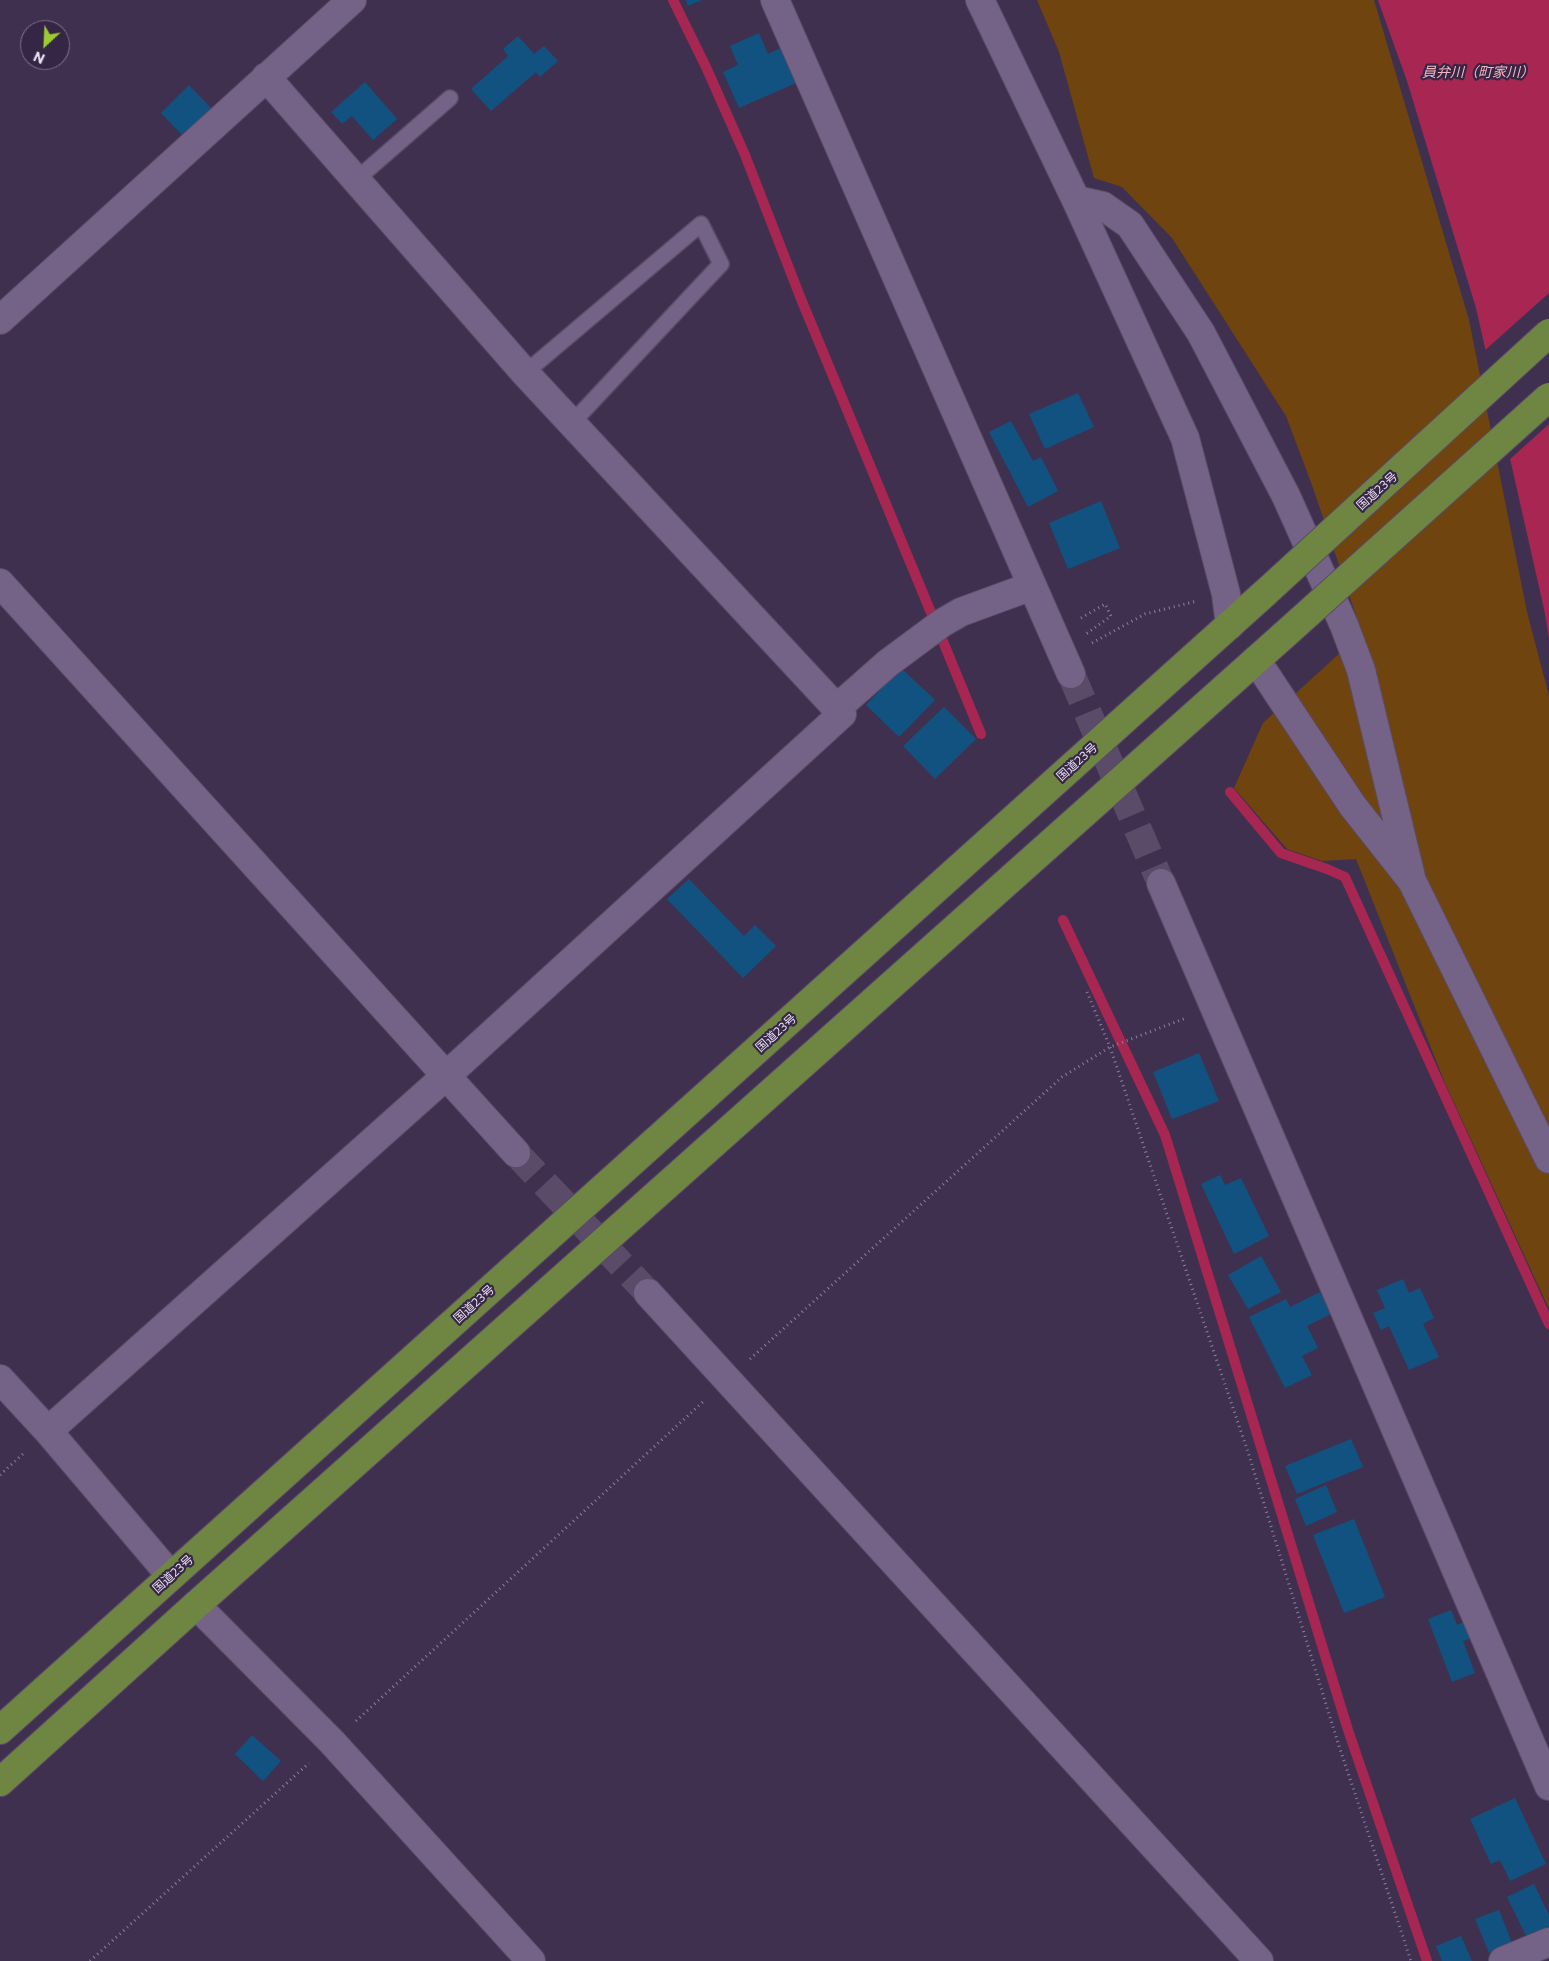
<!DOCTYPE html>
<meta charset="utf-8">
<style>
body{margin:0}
#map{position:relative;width:1549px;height:1961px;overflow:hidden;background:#403050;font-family:Commissioner,sans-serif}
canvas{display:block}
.north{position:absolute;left:20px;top:20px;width:50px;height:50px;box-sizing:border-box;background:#362645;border:1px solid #7e718b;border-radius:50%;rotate:205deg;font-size:14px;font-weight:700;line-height:20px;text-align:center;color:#eae1f5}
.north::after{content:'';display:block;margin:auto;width:18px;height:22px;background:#9bcb33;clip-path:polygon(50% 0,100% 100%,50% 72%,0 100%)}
</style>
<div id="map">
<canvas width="1549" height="1961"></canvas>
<div class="north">N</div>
</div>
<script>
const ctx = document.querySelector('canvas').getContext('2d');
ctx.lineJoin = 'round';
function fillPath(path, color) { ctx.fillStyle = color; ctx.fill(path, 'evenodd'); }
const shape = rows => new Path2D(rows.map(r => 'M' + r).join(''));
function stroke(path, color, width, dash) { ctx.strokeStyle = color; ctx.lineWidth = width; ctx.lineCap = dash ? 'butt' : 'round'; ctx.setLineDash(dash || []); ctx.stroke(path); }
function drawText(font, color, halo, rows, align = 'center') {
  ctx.font = font + ' Commissioner,"Noto Sans JP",sans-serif'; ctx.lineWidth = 4.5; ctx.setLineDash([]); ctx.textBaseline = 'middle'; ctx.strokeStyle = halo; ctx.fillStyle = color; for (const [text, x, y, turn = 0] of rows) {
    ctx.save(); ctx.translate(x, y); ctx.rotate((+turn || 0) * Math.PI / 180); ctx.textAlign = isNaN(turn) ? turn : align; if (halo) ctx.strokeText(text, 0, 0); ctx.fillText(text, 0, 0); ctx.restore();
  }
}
const green = shape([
 [1037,0,1374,0,1469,320,1527,612,1549,696,1549,1309,1445,1083,1356,859,1322,861,1287,849,1234,788,1263,723,1362,633,1312,485,1286,416,1172,238,1122,187,1094,178,1059,52]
]);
const water = shape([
 [1378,0,1549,0,1549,638,1544,609,1476,308,1407,81]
]);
const pier = shape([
 [1549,293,1549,424,1508,461,1483,352]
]);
const stream = shape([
 [673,0,706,67,745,155,801,299,932,615],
 [942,639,981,734],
 [1230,792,1281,853,1327,869,1345,877,1549,1324],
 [1063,920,1165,1135,1348,1730,1427,1961]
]);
const building = shape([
 [686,0,702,0,688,6],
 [759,33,768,54,781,48,796,83,739,108,723,72,738,65,730,46],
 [518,36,534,54,544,46,558,61,540,77,536,72,491,111,471,89,508,56,503,49],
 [365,82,397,119,373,140,352,116,342,124,331,112],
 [189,85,214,111,186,139,161,113],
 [1078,393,1094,427,1045,449,1029,414],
 [1011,421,1033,461,1041,457,1058,491,1028,507,989,432],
 [1101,501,1120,548,1068,569,1049,523],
 [901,668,935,700,899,737,866,705],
 [944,707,976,739,935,779,903,746],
 [689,879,744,936,755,925,776,946,743,978,667,899],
 [1199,1053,1219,1101,1172,1119,1153,1072],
 [1220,1175,1225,1185,1241,1178,1269,1236,1234,1254,1201,1184],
 [1261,1256,1281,1292,1248,1309,1228,1275],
 [1403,1279,1409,1293,1420,1288,1434,1318,1423,1324,1439,1357,1409,1370,1389,1326,1381,1330,1373,1313,1385,1308,1377,1290],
 [1320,1292,1331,1314,1307,1326,1318,1348,1302,1356,1312,1375,1285,1388,1249,1317,1286,1299,1290,1307],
 [1351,1439,1363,1467,1297,1494,1285,1466],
 [1326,1485,1337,1512,1306,1526,1295,1499],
 [1354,1519,1385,1597,1344,1613,1313,1535],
 [1451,1610,1457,1625,1466,1621,1472,1638,1463,1641,1475,1673,1452,1682,1428,1619],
 [252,1735,281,1761,263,1781,235,1754],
 [1515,1798,1546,1864,1510,1881,1500,1860,1491,1864,1470,1819],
 [1534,1884,1549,1915,1549,1935,1530,1944,1507,1897],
 [1499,1910,1512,1943,1489,1953,1475,1919],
 [1461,1936,1472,1961,1442,1961,1436,1946]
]);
const minorTunnel = shape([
 [1071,674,1161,883],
 [516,1153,648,1293]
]);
const path = shape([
 [1081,618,1105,604,1111,616,1086,634],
 [1092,643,1145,614,1197,601],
 [1087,992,1110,1047,1248,1452,1338,1743,1411,1961],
 [750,1359,1062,1077,1110,1047,1186,1018],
 [0,1475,25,1452],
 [356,1721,705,1400],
 [90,1961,309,1763]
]);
const service = shape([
 [357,179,450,98],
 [525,373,701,224,721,264,572,423]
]);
const minor = shape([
 [775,0,1071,674],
 [980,0,1076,200,1185,438,1226,594,1230,625],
 [1076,200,1103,206,1130,225,1201,333,1286,496,1344,625,1361,670,1412,881],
 [0,320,352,0],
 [0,583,516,1153],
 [1256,660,1352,805,1412,881,1549,1159],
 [837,708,888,663,942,623,961,612,1032,586],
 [1161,883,1549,1786],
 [648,1293,1259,1961],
 [0,1379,48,1431,171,1576],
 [48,1431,447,1075,842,714,525,373,266,77],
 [196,1605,332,1742,531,1961],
 [1503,1961,1549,1942]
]);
const trunk = shape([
 [0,1730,1265,593],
 [0,1782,196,1605,1283,636]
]);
const trunkBridge = shape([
 [1265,593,1549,333],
 [1283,636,1549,397]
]);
const streetNames = [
 ["国道23号",1377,491,-42],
 ["国道23号",1077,762,-42],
 ["国道23号",776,1033,-42],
 ["国道23号",474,1304,-42],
 ["国道23号",173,1574,-42]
];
const waterNames = [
 ["員弁川（町家川）",1478,72]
];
fillPath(green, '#6f440e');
fillPath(water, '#a82752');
fillPath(pier, '#403050');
stroke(stream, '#a82752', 10);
fillPath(building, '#115281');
stroke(minorTunnel, '#5a4b69', 28, [28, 14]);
stroke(service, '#5a4c67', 18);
stroke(minor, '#5a4c67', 30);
stroke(trunk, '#5a4c67', 30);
stroke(path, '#8c809a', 3, [1, 4]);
stroke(service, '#746386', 15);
stroke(minor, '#746386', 28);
stroke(trunk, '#6f8643', 28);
stroke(trunkBridge, '#5a4c67', 30, []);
stroke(trunkBridge, '#6f8643', 28);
drawText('12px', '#eae1f5', '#362645', streetNames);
drawText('italic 14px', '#f7b5c2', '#362645', waterNames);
</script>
